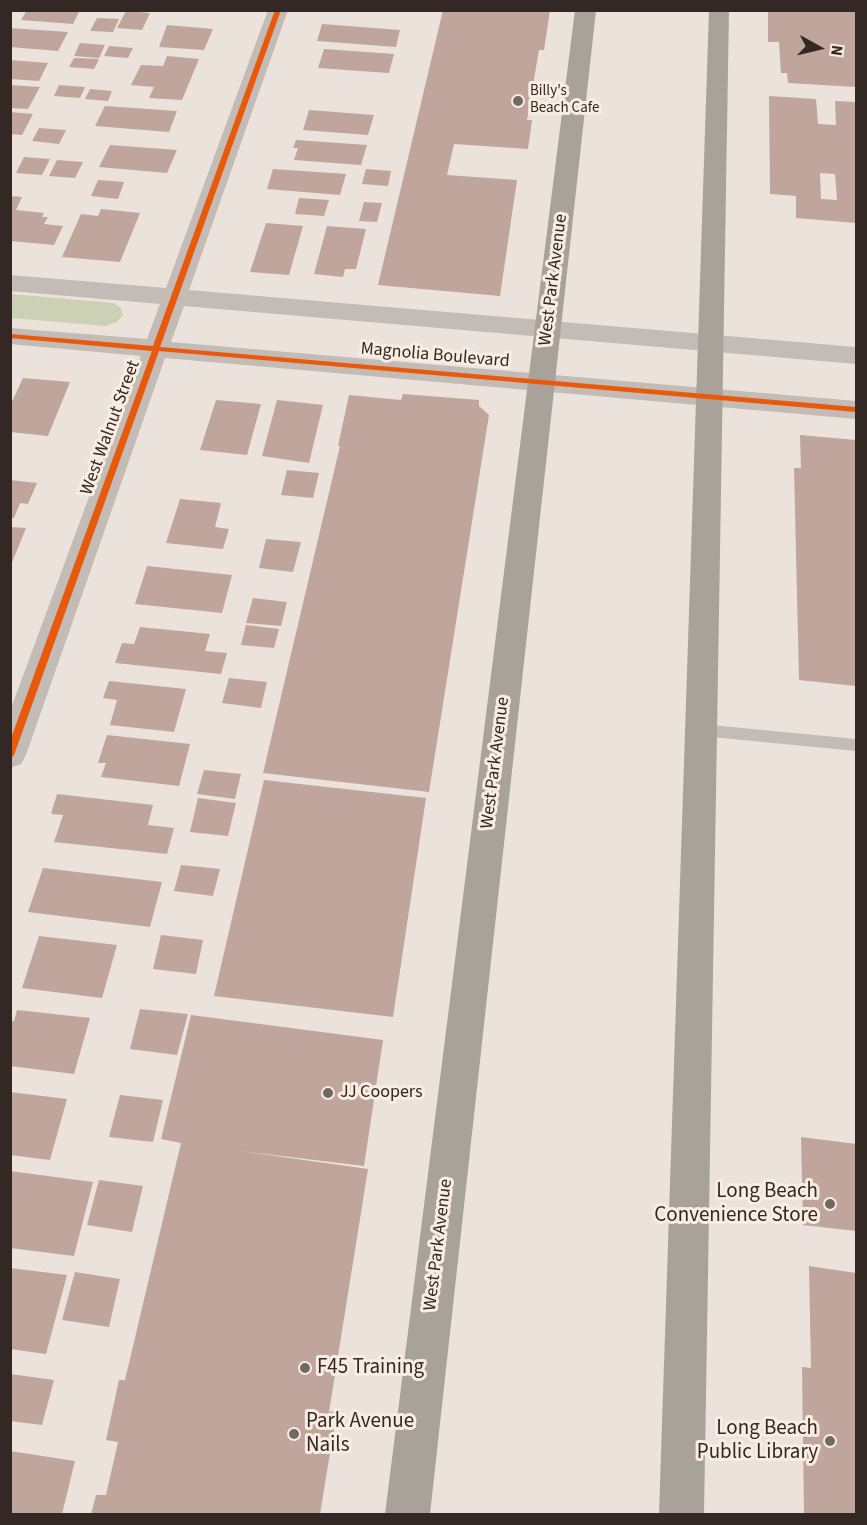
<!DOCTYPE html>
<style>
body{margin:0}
#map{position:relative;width:867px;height:1525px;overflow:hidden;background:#ebe3db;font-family:"Source Sans 3",sans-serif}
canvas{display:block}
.frame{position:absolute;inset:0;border:12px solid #332824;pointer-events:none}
.north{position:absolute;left:789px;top:18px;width:60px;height:60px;-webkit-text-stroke:4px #f9ede1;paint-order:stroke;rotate:98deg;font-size:16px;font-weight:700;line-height:24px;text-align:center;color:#332824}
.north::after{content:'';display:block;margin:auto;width:21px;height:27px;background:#332824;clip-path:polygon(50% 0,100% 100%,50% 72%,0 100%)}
</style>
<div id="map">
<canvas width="867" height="1525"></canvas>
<div class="frame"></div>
<div class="north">N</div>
</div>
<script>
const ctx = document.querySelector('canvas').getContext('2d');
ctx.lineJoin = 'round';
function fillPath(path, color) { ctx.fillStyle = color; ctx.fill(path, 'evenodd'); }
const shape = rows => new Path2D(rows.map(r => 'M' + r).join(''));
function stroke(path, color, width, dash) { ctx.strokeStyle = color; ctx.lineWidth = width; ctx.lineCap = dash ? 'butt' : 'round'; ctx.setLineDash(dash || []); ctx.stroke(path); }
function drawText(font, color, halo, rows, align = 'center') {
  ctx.font = font + ' "Source Sans 3",sans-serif'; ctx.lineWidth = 6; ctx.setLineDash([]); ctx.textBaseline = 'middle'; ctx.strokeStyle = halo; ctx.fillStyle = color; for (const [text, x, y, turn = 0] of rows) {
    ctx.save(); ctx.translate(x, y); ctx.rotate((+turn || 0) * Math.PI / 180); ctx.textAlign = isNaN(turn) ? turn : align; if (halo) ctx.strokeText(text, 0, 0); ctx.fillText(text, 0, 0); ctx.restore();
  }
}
const green = shape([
 [11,294,113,303,121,308,123,315,117,322,105,326,11,318]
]);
const building = shape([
 [27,10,80,10,73,24,21,20],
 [443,10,550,10,544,50,539,50,527,120,532,120,528,149,454,144,447,175,517,180,500,296,378,285],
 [783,10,855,10,856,87,788,83,787,73,781,73,779,42,768,42,768,11],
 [126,11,150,13,142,30,117,28],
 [97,18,119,19,113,32,90,31],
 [322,24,400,30,396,47,317,41],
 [167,25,213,29,204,50,159,47],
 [10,28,68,32,58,51,10,47],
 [80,43,105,45,99,58,74,56],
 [109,46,133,48,128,58,104,56],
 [324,49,394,54,389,73,318,68],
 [167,56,199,59,182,100,149,98,154,87,131,85,141,65,163,66],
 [74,58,99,59,94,69,69,67],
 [10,60,48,63,39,81,10,79],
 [10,85,40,87,28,109,10,108],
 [59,85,85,87,80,98,54,96],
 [90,89,112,91,108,101,85,99],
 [769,96,816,99,818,124,836,125,835,101,856,102,856,223,796,218,796,196,770,194],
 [820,173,835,174,837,200,821,199],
 [105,106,177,111,169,132,95,126],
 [309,110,374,115,368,135,303,130],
 [10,112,33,114,22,135,10,134],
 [39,128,66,130,59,144,32,141],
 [296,140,367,145,361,165,294,160,298,148,293,148],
 [110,145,177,150,167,173,99,167],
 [24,157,50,159,42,175,16,173],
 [57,160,83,162,75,178,49,176],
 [273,169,346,174,340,195,267,189],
 [366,169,391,171,388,186,362,184],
 [98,180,124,182,118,199,91,196],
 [10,196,22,197,16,210,44,213,42,217,48,217,44,224,63,226,54,245,10,241],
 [299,198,329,200,324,216,295,214],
 [364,202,382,203,377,222,359,221],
 [101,209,140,213,120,262,62,257,81,214,98,216],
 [266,223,303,226,289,275,250,272],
 [327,226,366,229,356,269,345,269,343,277,314,274],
 [23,378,70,382,48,436,10,432,10,406],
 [403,394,479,400,479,406,489,415,429,792,263,773,340,446,338,446,349,395,401,400],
 [216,400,261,404,247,455,200,450],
 [277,400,323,405,309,463,262,456],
 [800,435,856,440,856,686,799,680,794,468,801,468],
 [287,470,319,473,313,498,281,495],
 [10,480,37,483,28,504,20,503,14,518,10,518],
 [180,499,221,503,215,527,229,529,223,549,166,543],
 [10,527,26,528,11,565,10,565],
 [266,539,301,542,293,572,259,568],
 [147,566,232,575,222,613,135,604],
 [253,598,287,602,281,626,246,623],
 [246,625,279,629,274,648,241,645],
 [140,627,210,634,205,651,227,653,221,674,115,663,122,643,134,644],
 [229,678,267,682,261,708,222,703],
 [109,681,186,689,174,732,110,725,117,700,103,698],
 [107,735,190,744,179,786,101,777,106,763,98,763],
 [204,770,241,774,235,799,197,794],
 [264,780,426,798,393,1017,214,996],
 [57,794,153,805,148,825,174,828,167,854,54,842,63,815,51,814],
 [198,798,236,803,228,836,190,832],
 [181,865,220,869,213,896,174,891],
 [43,868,162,882,150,927,28,912],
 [161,935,203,940,196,974,153,969],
 [39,936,117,945,102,998,22,988],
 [140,1009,188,1014,177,1055,130,1049],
 [17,1010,90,1018,74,1074,10,1066,10,1021,14,1021],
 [191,1015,383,1040,364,1166,240,1151,368,1169,329,1412,337,1411,320,1514,91,1514,96,1495,106,1495,118,1442,106,1440,119,1380,125,1380,181,1143,161,1139],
 [10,1092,67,1099,50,1160,10,1155],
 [120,1095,163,1100,153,1142,109,1137],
 [801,1137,856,1144,856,1231,803,1225],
 [10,1171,93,1182,74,1256,10,1248],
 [99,1180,143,1186,132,1232,87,1225],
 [809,1266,856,1273,856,1514,804,1514,802,1367,811,1368],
 [10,1268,67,1275,46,1354,10,1349],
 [75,1272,120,1279,109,1327,62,1320],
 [10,1374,54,1380,42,1425,10,1421],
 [10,1451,75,1461,62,1514,10,1514]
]);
const lane = shape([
 [701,724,856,739,856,751,701,736,696,734,694,730,696,726,701,724]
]);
const street = shape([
 [268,10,288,10,189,290,856,347,856,364,184,306,171,342,856,401,856,419,165,358,26,755,21,764,10,768,10,711,141,356,10,344,10,328,147,339,160,304,10,291,10,275,166,288,268,10]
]);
const highway = shape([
 [575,10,596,10,430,1514,385,1514,575,10],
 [709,10,729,10,704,1514,659,1514,709,10]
]);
const cycleway = shape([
 [275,10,281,10,160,347,856,407,856,412,159,351,14,755,10,759,10,741,152,351,10,338,10,334,153,346,275,10]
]);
const markers = [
 [518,101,6,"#736964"],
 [328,1093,6,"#736964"],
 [830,1204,6,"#736964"],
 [305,1368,6,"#736964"],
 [294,1434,6,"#736964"],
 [830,1441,6,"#736964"]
];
const farPoinames = [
 ["Billy's",530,92],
 ["Beach Cafe",530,109]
];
const streetNames = [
 ["West Park Avenue",554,280,-83],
 ["Magnolia Boulevard",435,356,5],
 ["West Walnut Street",111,428,-70],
 ["West Park Avenue",496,763,-83],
 ["West Park Avenue",439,1245,-83]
];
const poiNames = [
 ["JJ Coopers",340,1093]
];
const nearPoinames = [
 ["Long Beach",818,1192],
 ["Convenience Store",818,1216],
 ["F45 Training",317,1368,"left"],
 ["Park Avenue",306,1422,"left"],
 ["Nails",306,1446,"left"],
 ["Long Beach",818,1429],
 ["Public Library",818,1453]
];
fillPath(green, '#ccd0b4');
fillPath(building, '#bfa59c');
fillPath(lane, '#c3bbb5');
fillPath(street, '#c3bbb5');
fillPath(highway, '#a9a29b');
fillPath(cycleway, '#e8590c');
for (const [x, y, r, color] of markers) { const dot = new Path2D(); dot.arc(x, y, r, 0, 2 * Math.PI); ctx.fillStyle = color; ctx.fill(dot); stroke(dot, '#f9ede1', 2); }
drawText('15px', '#332824', '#f9ede1', farPoinames, 'left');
drawText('18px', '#332824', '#f9ede1', streetNames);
drawText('18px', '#332824', '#f9ede1', poiNames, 'left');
drawText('21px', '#332824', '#f9ede1', nearPoinames, 'right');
</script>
